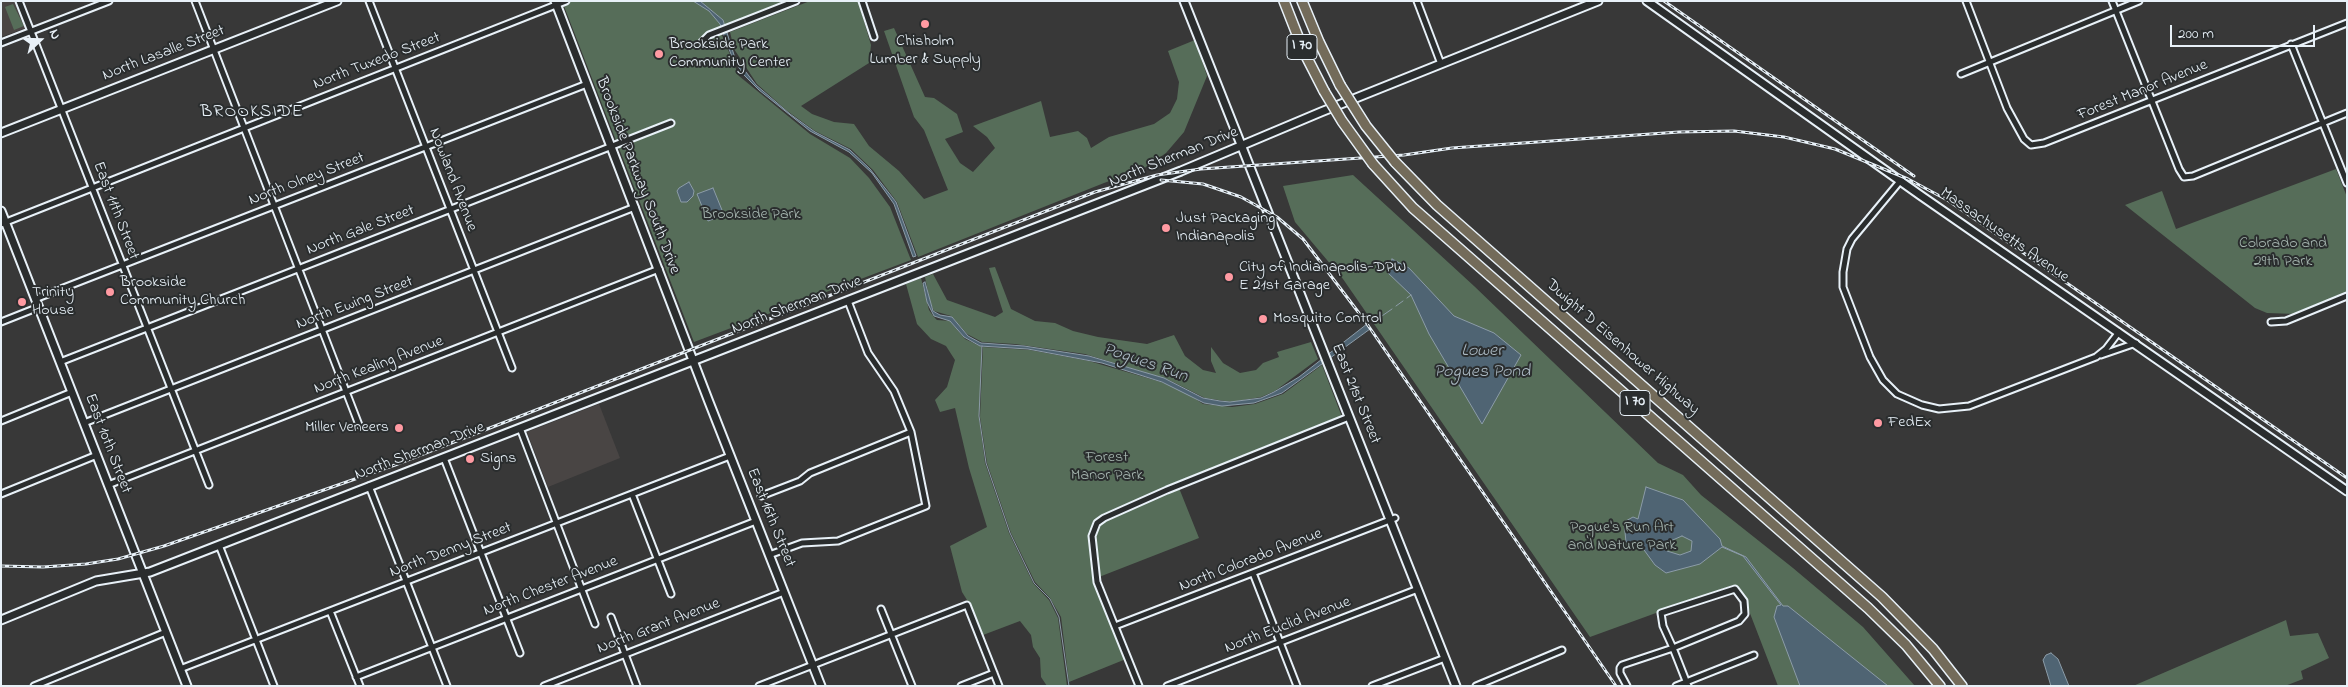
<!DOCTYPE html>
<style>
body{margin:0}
#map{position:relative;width:2348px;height:687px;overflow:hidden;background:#383838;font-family:"Indie Flower",sans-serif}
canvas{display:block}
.frame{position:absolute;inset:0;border:2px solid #e8f1f8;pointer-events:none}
.north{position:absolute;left:15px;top:15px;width:50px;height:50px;-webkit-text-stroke:4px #2a2d2e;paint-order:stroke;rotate:69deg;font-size:14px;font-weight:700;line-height:20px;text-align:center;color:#e8f1f8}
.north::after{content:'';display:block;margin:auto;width:18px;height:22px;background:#e8f1f8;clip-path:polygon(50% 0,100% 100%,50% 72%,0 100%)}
.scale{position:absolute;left:2170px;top:25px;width:145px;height:22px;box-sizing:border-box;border:2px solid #e8f1f8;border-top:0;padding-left:6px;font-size:15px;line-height:18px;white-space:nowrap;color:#e8f1f8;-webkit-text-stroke:4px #2a2d2e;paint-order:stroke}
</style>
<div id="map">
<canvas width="2348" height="687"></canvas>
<div class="frame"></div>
<div class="north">N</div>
<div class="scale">200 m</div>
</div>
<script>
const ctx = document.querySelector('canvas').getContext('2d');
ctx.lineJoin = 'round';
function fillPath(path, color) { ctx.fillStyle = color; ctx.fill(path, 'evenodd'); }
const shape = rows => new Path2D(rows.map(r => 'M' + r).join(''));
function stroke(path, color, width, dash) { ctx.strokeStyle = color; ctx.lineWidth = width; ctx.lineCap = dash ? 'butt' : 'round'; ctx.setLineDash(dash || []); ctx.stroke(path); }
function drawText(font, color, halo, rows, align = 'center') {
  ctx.font = font + ' "Indie Flower",sans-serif'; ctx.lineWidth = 4; ctx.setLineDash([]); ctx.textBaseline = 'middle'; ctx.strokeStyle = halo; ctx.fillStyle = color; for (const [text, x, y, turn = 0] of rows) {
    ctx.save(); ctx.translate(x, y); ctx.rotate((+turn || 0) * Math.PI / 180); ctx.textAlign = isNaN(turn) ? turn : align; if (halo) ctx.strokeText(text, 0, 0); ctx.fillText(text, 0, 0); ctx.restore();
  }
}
const built = shape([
 [1,1,16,1,26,28,1,37],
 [599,404,620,458,548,487,527,432]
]);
const green = shape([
 [562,1,785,1,719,28,739,76,810,134,850,158,869,178,890,207,911,260,694,342],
 [810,1,858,1,871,45,869,63,801,106,812,114,834,122,854,124,869,146,899,171,924,199,948,190,924,130,914,117,884,31,894,28,925,97,934,98,957,114,963,132,945,139,960,163,973,172,995,148,987,137,973,126,1041,101,1050,137,1078,131,1087,138,1091,148,1109,137,1154,124,1170,113,1177,99,1179,82,1168,51,1195,40,1207,76,1184,132,1166,153,1143,169,1104,183,918,257,897,202,873,170,851,149,815,131,786,110,757,84,734,49,730,32],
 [13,4,24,26,14,30,5,7],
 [2336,169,2347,197,2347,292,2296,314,2267,313,2255,308,2125,205,2162,191,2176,229],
 [1353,175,1474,286,1658,463,1683,475,1701,495,1793,568,1863,627,1915,686,1778,686,1746,603,1739,590,1733,585,1590,637,1343,279,1295,222,1283,186],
 [995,267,1011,309,1035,321,1055,323,1073,331,1098,337,1147,344,1174,335,1185,356,1203,370,1216,373,1211,361,1211,347,1223,363,1240,373,1256,370,1263,363,1279,357,1277,352,1311,342,1318,359,1275,391,1261,397,1232,402,1205,398,1169,380,1085,354,1015,344,982,342,967,334,951,316,934,311,930,302,925,277,933,274,947,300,995,317,1003,312,989,268],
 [921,278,929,310,934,317,937,320,950,321,965,339,982,347,979,417,985,463,1009,533,1033,583,1049,600,1058,618,1067,686,1047,686,1041,677,1040,658,1033,647,1031,635,1020,621,983,635,972,608,962,592,950,546,987,527,969,468,955,408,940,412,935,400,947,387,955,360,946,346,931,339,917,324,906,284],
 [983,347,1030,350,1089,361,1161,382,1185,392,1203,404,1232,407,1255,404,1283,394,1322,365,1342,417,1177,483,1199,538,1099,577,1095,540,1091,538,1095,579,1126,659,1069,682,1061,617,1050,598,1035,582,1011,533,987,463,980,417],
 [2286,620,2290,636,2318,633,2329,658,2301,671,2303,679,2285,686,2133,686]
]);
const water = shape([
 [693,1,700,1,723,20,735,58,756,85,790,114,815,132,850,150,870,169,896,202,916,256,913,257,894,204,872,173,849,152,810,131,759,90,743,74,732,57,720,24,709,11,693,1],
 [689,182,694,191,693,196,687,202,681,202,677,191,679,188,689,182],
 [713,188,724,215,708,221,697,194,713,188],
 [1392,259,1409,268,1454,316,1494,333,1521,355,1482,424,1429,334,1411,295,1387,272,1392,259],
 [925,282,933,311,940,315,952,317,968,336,981,343,1024,346,1089,356,1164,378,1203,398,1220,401,1230,402,1261,398,1274,392,1299,377,1367,324,1370,329,1282,393,1254,403,1222,406,1204,403,1162,382,1102,363,1028,349,980,346,964,337,950,321,934,316,927,302,923,283,925,282],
 [1646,487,1683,500,1720,539,1722,546,1746,557,1783,606,1788,606,1888,686,1800,686,1774,617,1777,606,1781,605,1743,556,1722,547,1700,564,1666,573,1655,565,1639,543,1626,542,1624,522,1633,517,1638,519,1646,487],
 [1682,536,1692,541,1691,551,1680,555,1667,551,1668,542,1682,536],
 [2051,653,2058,659,2069,686,2051,686,2043,660,2046,655,2051,653]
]);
const stream = shape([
 [1407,298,1411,295],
 [1396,306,1403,301],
 [1379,318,1392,309],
 [982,346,979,416,986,463,1010,533,1034,583,1050,599,1059,617,1069,686]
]);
const street = shape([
 [19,1,209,485],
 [195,1,359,425],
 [369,1,512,368],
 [862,1,874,37],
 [1417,1,1441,64],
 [1966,1,2007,108,2024,139,2031,145,2044,143,2347,23],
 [2112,1,2179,169,2184,177,2193,176,2347,113],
 [702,42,709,35,796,1],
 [1,43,109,1],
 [2291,44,2347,183],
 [1961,74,2139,1],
 [1901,180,1852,239,1847,249,1843,272,1843,287,1870,357,1883,380,1897,394,1922,405,1939,409,1969,406,2096,357,2106,349,2119,332],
 [1,224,566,1],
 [35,299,587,84],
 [1,322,39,307],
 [2271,322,2286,321,2347,296],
 [2101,355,2136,343],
 [60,362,671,123],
 [1,421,72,392],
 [84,423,635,207],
 [520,428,595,624],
 [444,458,520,653],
 [108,485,659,269],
 [369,486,447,686],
 [1,494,97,455],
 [632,494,671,594],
 [761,496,800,481,810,473,911,432],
 [219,545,274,686],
 [769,555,802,543,838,541,926,506,911,432,894,391,868,353,848,301],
 [1253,573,1297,686],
 [881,609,912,686],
 [330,611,360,686],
 [611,617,637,686],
 [1115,626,1395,518],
 [180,669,730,456],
 [356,677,756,521],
 [34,686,166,632],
 [544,686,784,592],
 [759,686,967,605,999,686],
 [961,686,994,673],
 [1139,686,1097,582,1092,536,1097,523,1104,518,1167,490,1349,417],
 [1167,686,1418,589],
 [1372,686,1445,658],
 [1476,686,1562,650],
 [1627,686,1620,673,1620,668,1622,665,1673,648,1739,621,1745,614,1744,601,1735,589,1661,613,1663,626,1673,648,1688,686],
 [1676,686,1754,655]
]);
const secondary = shape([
 [555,1,709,402,821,686],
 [1184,1,1456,686],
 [1647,1,1920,195,2347,491],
 [1,133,337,1],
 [1,211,187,686],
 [1,620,96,581,150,572,1181,171,1321,112,1598,1]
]);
const highway = shape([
 [1284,1,1304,52,1324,91],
 [1302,1,1319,42,1340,85],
 [1395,162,1437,205,1882,597,1933,649,1962,686],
 [1373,164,1413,208,1868,608,1906,645,1940,686]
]);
const rail = shape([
 [1664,1,1914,176],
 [1161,180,1203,184,1241,197,1277,217,1303,239,1365,321,1616,686],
 [1946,199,2347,478],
 [1,566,43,567,86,564,118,559,164,546,395,465,1095,192,1157,175,1201,169,1404,155,1452,148,1679,132,1734,131,1784,137,1835,149,1908,179,1951,202]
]);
const highwayBridge = shape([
 [1340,85,1366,126,1395,162],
 [1324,91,1342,121,1373,164]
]);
const markers = [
 [925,24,5,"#ff9aa2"],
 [659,54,5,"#ff9aa2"],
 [1166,228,5,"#ff9aa2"],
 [1229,277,5,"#ff9aa2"],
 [110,292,5,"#ff9aa2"],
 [22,302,5,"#ff9aa2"],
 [1263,319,5,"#ff9aa2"],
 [1878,423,5,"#ff9aa2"],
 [399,428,5,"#ff9aa2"],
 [470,459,5,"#ff9aa2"]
];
const shields = [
 [1302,47,30],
 [1635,403,30]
];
const shieldNames = [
 ["I 70",1302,47],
 ["I 70",1635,403]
];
const poiNames = [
 ["Chisholm",925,42,"center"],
 ["Lumber & Supply",925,60,"center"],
 ["Brookside Park",669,45],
 ["Community Center",669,63],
 ["Just Packaging",1176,219],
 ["Indianapolis",1176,237],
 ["City of Indianapolis-DPW",1239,268],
 ["E 21st Garage",1239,286],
 ["Brookside",120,283],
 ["Community Church",120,301],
 ["Trinity",32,293],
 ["House",32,311],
 ["Mosquito Control",1273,319],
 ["FedEx",1888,423],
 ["Miller Veneers",389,428,"right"],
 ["Signs",480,459]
];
const streetNames = [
 ["North Lasalle Street",164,54,-21],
 ["North Tuxedo Street",377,62,-21],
 ["Forest Manor Avenue",2143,91,-22],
 ["North Sherman Drive",1174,158,-22],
 ["Brookside Parkway South Drive",637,176,69],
 ["North Olney Street",307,180,-21],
 ["Nowland Avenue",452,180,69],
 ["East 11th Street",115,211,69],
 ["North Gale Street",361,231,-21],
 ["Massachusetts Avenue",2004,236,35],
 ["North Ewing Street",355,304,-21],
 ["North Sherman Drive",797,306,-21],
 ["Dwight D Eisenhower Highway",1622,348,41],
 ["North Kealing Avenue",379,366,-21],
 ["East 21st Street",1355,394,68],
 ["East 10th Street",107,444,69],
 ["North Sherman Drive",420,452,-21],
 ["East 16th Street",770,518,68],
 ["North Denny Street",451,551,-21],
 ["North Colorado Avenue",1251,561,-21],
 ["North Chester Avenue",551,587,-21],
 ["North Euclid Avenue",1288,626,-21],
 ["North Grant Avenue",659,627,-21]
];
const parkNames = [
 ["Brookside Park",751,215],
 ["Colorado and",2283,244],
 ["29th Park",2283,262],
 ["Forest",1107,458],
 ["Manor Park",1107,476],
 ["Pogue's Run Art",1622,528],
 ["and Nature Park",1622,546]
];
const neighbourhoodNames = [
 ["BROOKSIDE",252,113]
];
const waterNames = [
 ["Lower",1482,352],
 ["Pogues Pond",1482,373],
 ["Pogues Run",1145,364,19]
];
fillPath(built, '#494544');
fillPath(green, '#566d59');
fillPath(water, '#4f6473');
stroke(water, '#8c9ca8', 1);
stroke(stream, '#8c9ca8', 1);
stroke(street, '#e8f1f8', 9);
stroke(secondary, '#e8f1f8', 11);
stroke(highway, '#e8f1f8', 12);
stroke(street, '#2a2d2e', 5);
stroke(secondary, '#2a2d2e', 7);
stroke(highway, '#736b5a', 9);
stroke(rail, '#e8f1f8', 3);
stroke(rail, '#2a2d2e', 1, [4]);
stroke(highwayBridge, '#e8f1f8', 12, []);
stroke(highwayBridge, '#736b5a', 9);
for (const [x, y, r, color] of markers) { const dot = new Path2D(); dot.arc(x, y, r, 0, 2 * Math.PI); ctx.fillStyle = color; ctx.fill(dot); stroke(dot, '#2a2d2e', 2); }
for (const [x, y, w] of shields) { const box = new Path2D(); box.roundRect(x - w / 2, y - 12.5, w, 25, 4); ctx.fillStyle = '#2a2d2e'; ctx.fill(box); stroke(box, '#e8f1f8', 1); }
drawText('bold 15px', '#e8f1f8', null, shieldNames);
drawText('16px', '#e8f1f8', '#2a2d2e', poiNames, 'left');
drawText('16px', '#e8f1f8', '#2a2d2e', streetNames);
drawText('16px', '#a6b6b0', '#2a2d2e', parkNames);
ctx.letterSpacing = '1px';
drawText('18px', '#e8f1f8', '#2a2d2e', neighbourhoodNames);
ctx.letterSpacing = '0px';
drawText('italic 18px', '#abb9c3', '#2a2d2e', waterNames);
</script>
